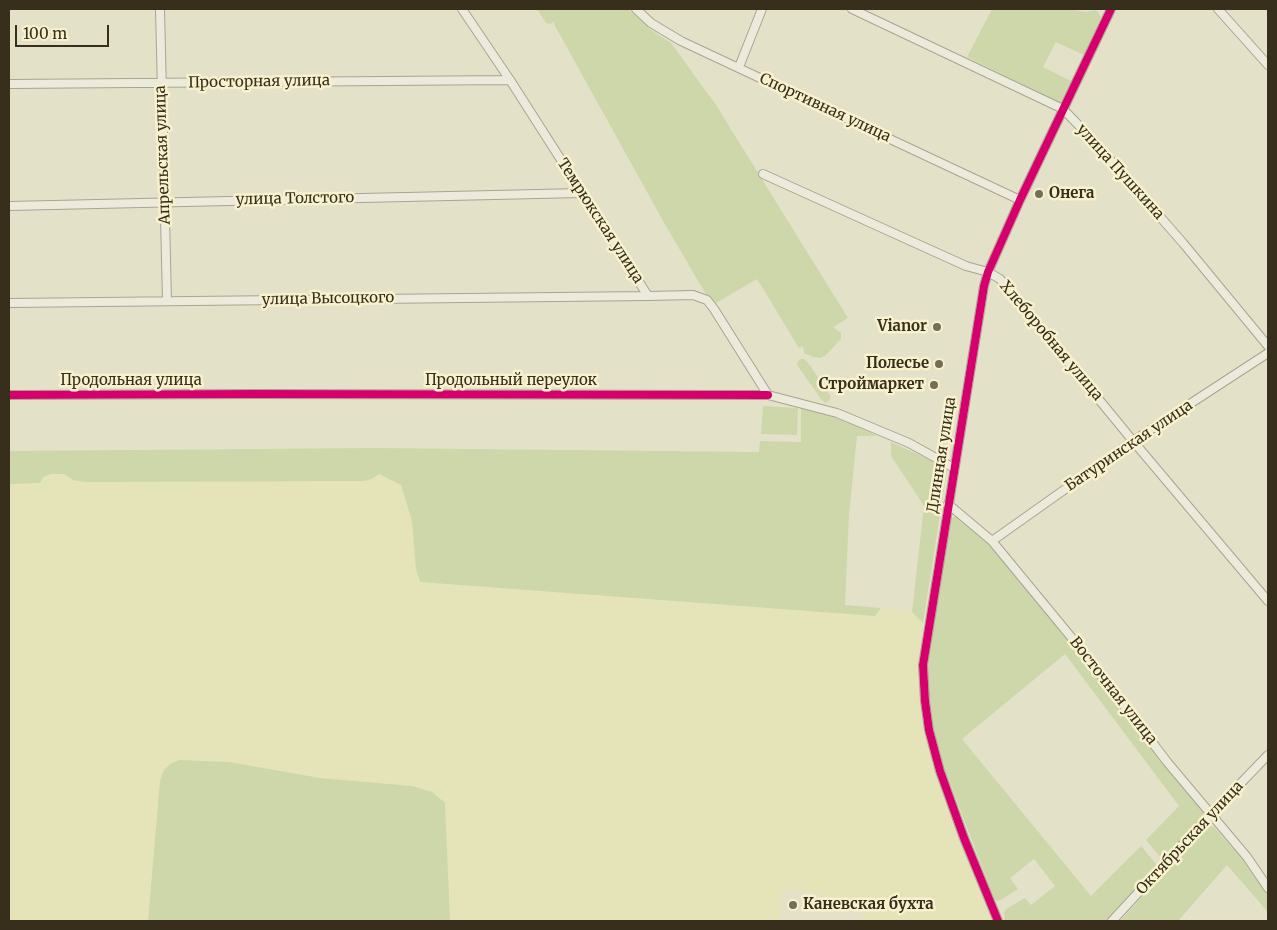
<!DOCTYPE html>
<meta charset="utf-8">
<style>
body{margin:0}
#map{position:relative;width:1277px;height:930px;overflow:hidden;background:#e4e1c9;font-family:Merriweather,serif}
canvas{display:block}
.frame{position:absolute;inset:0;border:10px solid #372e1b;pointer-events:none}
.scale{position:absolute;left:15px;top:25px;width:94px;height:22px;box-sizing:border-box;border:2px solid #372e1b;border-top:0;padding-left:6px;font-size:15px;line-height:18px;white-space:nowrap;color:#372e1b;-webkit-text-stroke:4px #f7f2cd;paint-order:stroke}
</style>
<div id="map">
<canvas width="1277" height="930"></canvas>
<div class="frame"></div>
<div class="scale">100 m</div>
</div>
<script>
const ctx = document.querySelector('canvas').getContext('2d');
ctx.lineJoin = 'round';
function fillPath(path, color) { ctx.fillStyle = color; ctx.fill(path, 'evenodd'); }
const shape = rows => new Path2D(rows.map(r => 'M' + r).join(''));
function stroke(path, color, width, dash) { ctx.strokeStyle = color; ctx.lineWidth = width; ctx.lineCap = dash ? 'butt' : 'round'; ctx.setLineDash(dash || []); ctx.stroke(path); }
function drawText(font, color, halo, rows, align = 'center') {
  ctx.font = font + ' Merriweather,serif'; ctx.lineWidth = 5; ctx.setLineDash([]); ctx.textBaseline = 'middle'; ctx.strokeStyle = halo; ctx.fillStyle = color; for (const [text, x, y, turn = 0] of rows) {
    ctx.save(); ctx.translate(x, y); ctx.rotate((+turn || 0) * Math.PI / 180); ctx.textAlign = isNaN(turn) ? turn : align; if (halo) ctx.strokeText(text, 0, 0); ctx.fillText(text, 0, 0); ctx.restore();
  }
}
const farmland = shape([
 [379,473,401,485,412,521,416,569,420,582,875,616,881,608,912,612,923,623,919,662,919,682,926,735,935,769,950,814,993,921,861,921,865,908,806,890,782,890,780,921,450,921,445,803,320,778,229,762,203,760,164,770,160,781,148,921,9,921,9,484,40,483,43,477,51,474,64,474,73,480,85,482,364,481,372,479]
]);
const green = shape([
 [537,9,628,9,651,30,671,43,716,105,848,318,833,327,841,333,841,339,826,355,821,358,813,357,804,353,803,346,799,348,757,279,716,303,705,293,662,219,555,26,554,21,551,24,546,23],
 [992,9,1068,9,1086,12,1095,10,1098,12,1101,17,1084,55,1056,42,1043,67,1071,81,1060,103,967,57],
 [801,359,804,359,809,364,831,397,829,401,825,403,821,399,797,365,798,361],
 [763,406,798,408,797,435,761,434],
 [801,407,828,415,857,426,877,436,857,436,849,515,845,605,881,608,875,616,420,582,416,569,412,521,401,485,379,474,372,479,364,481,85,482,73,480,64,474,51,474,43,477,40,483,9,484,9,451,375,448,759,452,760,441,801,442],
 [891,442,944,466,947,470,923,623,912,612,924,506,891,456],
 [957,516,992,545,1074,645,1203,810,1203,816,1164,859,1161,858,1146,840,1179,806,1065,654,962,739,1091,896,1141,846,1156,864,1155,868,1106,921,1005,921,1004,913,1006,909,1025,898,1031,905,1055,886,1034,859,1010,878,1018,889,1001,900,997,901,994,898,947,775,937,745,926,682,947,523,949,519],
 [179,760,229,762,320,778,412,786,432,792,445,803,450,921,148,921,160,781,164,770,170,764],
 [1210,826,1214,827,1244,861,1268,893,1268,912,1227,865,1178,921,1120,921,1206,827]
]);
const minor = shape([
 [160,9,167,301],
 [462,9,510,80,648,296,693,295,707,300,714,309,768,395,837,413,909,443,954,468],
 [636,9,651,23,681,41,1020,200],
 [852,9,1063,109,1092,139,1183,243,1268,346],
 [1218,9,1268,65],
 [739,67,762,9],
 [9,84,510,80],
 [763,174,966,266,988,272,1000,279,1133,441,1268,601],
 [9,206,582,193],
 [9,303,648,296],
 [9,395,254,394,768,395],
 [948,504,992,541,1076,643,1168,763,1247,857,1268,888],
 [992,541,1133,441,1268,353],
 [998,921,964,838,940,771,929,730,925,701,923,665,984,286,988,272,1020,200,1111,9],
 [1112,921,1211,814,1268,755]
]);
const cycleway = shape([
 [9,395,254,394,768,395],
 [998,921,964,838,940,771,929,730,925,701,923,665,984,286,988,272,1020,200,1111,9]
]);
const markers = [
 [1039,194,5,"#746d58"],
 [937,327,5,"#746d58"],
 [939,364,5,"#746d58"],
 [934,385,5,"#746d58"],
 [793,905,5,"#746d58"]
];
const streetNames = [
 ["Просторная улица",259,82,-1],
 ["Спортивная улица",825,108,25],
 ["Апрельская улица",163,155,-92],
 ["улица Пушкина",1120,172,48],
 ["улица Толстого",295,199,-1],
 ["Темрюкская улица",600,221,57],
 ["улица Высоцкого",328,299,-1],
 ["Хлеборобная улица",1051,341,50],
 ["Продольная улица",131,381],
 ["Продольный переулок",511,381],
 ["Батуринская улица",1129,446,-34],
 ["Длинная улица",942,455,-81],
 ["Восточная улица",1113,691,52],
 ["Октябрьская улица",1190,838,-47]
];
const poiNames = [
 ["Онега",1049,194,"left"],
 ["Vianor",927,327],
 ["Полесье",929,364],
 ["Строймаркет",924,385],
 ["Каневская бухта",803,905,"left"]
];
fillPath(farmland, '#e5e4b8');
fillPath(green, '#ced7aa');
stroke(minor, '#a9a493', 10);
stroke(minor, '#eceadb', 8);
stroke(cycleway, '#d6006c', 8);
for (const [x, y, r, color] of markers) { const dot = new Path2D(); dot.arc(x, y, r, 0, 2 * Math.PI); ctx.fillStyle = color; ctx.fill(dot); stroke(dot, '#f7f2cd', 2); }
drawText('15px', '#372e1b', '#f7f2cd', streetNames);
drawText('bold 15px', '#372e1b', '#f7f2cd', poiNames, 'right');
</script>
